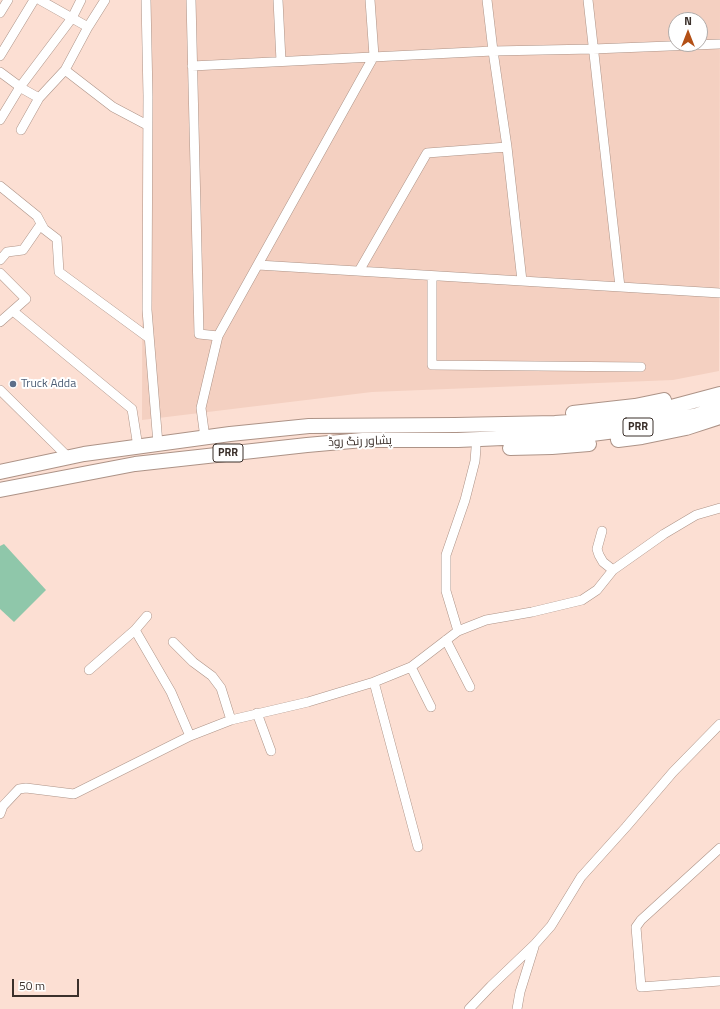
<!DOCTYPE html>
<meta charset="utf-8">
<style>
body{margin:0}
#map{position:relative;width:720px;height:1009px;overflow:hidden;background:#fcdfd3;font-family:"Titillium Web",sans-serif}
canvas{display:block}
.north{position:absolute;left:668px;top:12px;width:40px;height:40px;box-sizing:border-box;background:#fff;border:1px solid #b1acaa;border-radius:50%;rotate:0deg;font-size:11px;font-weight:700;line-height:16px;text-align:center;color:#3b302b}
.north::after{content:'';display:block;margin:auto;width:14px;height:18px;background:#b35016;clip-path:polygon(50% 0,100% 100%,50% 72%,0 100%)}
.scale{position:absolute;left:12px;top:979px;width:67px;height:18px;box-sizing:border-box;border:2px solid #3b302b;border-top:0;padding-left:5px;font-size:12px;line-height:14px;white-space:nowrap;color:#3b302b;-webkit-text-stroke:3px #fff;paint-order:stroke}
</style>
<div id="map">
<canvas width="720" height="1009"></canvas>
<div class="north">N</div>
<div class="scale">50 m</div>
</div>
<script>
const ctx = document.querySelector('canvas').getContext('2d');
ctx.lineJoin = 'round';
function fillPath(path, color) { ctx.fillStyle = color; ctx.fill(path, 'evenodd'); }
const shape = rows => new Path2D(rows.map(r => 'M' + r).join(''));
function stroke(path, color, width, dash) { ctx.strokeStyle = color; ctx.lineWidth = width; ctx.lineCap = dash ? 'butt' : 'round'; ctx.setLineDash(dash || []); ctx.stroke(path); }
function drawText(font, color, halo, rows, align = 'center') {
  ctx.font = font + ' "Titillium Web",Cairo,sans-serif'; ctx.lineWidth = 4; ctx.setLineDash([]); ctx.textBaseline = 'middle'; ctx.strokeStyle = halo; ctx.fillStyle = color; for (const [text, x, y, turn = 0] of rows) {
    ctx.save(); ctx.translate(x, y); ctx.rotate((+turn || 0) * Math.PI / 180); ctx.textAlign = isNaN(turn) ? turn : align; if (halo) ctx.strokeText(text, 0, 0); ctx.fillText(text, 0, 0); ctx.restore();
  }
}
const built = shape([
 [143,0,720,0,719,371,673,380,372,392,142,420],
 [676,20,700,20,700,44,676,44]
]);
const green = shape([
 [4,544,46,590,14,622,0,609,0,546]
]);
const minor = shape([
 [40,0,88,27],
 [146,0,148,96,147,310,158,444],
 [191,0,199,334,218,336,374,56,370,0],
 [278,0,281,61],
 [487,0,493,51,507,147,522,281],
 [588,0,620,287],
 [0,13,8,0],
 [0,56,34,0],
 [192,66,493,51,593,49,720,44],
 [65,70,88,27,105,0],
 [0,72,23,89,39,98],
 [0,120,20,87,72,18,81,0],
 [21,130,39,98,65,70,113,107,147,125],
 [0,186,37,216,44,229,57,239,59,272,149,338],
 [0,260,7,252,23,250,41,224],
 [258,265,720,293],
 [359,271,427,153,507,147],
 [0,273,26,299,0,322],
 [432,276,432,365,641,367],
 [13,311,132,409,138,447],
 [0,390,68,457],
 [205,438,201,408,218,336],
 [602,531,597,549,599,555,603,562,613,570],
 [135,630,147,616],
 [458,631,446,591,446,555,465,500,475,461,476,448],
 [446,640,470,687],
 [173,642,193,662,212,676,221,688,231,720],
 [411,667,431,707],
 [89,670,135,630,171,692,190,736],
 [374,682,418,847],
 [257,713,271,751],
 [0,814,3,806,19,789,26,788,74,794,190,736,231,720,308,702,374,682,411,667,458,631,486,620,532,612,582,600,597,590,613,570,664,534,696,515,720,508],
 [720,848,641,920,636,927,641,987,720,981],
 [469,1009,491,986,535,944,551,926,581,877,626,827,673,772,720,724],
 [517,1009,520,992,534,947]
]);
const highway = shape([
 [573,413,635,406,664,400],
 [618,440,642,437,686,428,720,417],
 [510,448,552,447,589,444],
 [0,472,84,454,230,434,309,426,455,425,555,423,600,420,645,414,720,394],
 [0,490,135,464,307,445,363,440,458,440,592,434,630,429,697,415,720,407]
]);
const markers = [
 [13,384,4,"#5c6f8a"]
];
const shields = [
 [638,427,30],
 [228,453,30]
];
const shieldNames = [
 ["PRR",638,427],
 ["PRR",228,453]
];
const serviceNames = [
 ["Truck Adda",21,384]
];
const streetNames = [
 ["پشاور رنگ روڈ",360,442,-2]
];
fillPath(built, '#f4d0c1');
fillPath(green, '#8fc7aa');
stroke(minor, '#ad9387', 10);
stroke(highway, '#ad9387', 16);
stroke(minor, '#fff', 9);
stroke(highway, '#fff', 14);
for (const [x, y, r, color] of markers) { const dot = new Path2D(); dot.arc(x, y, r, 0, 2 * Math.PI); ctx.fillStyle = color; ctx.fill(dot); stroke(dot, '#fff', 1.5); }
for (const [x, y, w] of shields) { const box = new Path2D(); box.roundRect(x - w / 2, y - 9, w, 18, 3); ctx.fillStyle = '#fff'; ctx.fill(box); stroke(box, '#3b302b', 1); }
drawText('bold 11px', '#3b302b', null, shieldNames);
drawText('12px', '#4e5e75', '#fff', serviceNames, 'left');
drawText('12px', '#3b302b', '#fff', streetNames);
</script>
